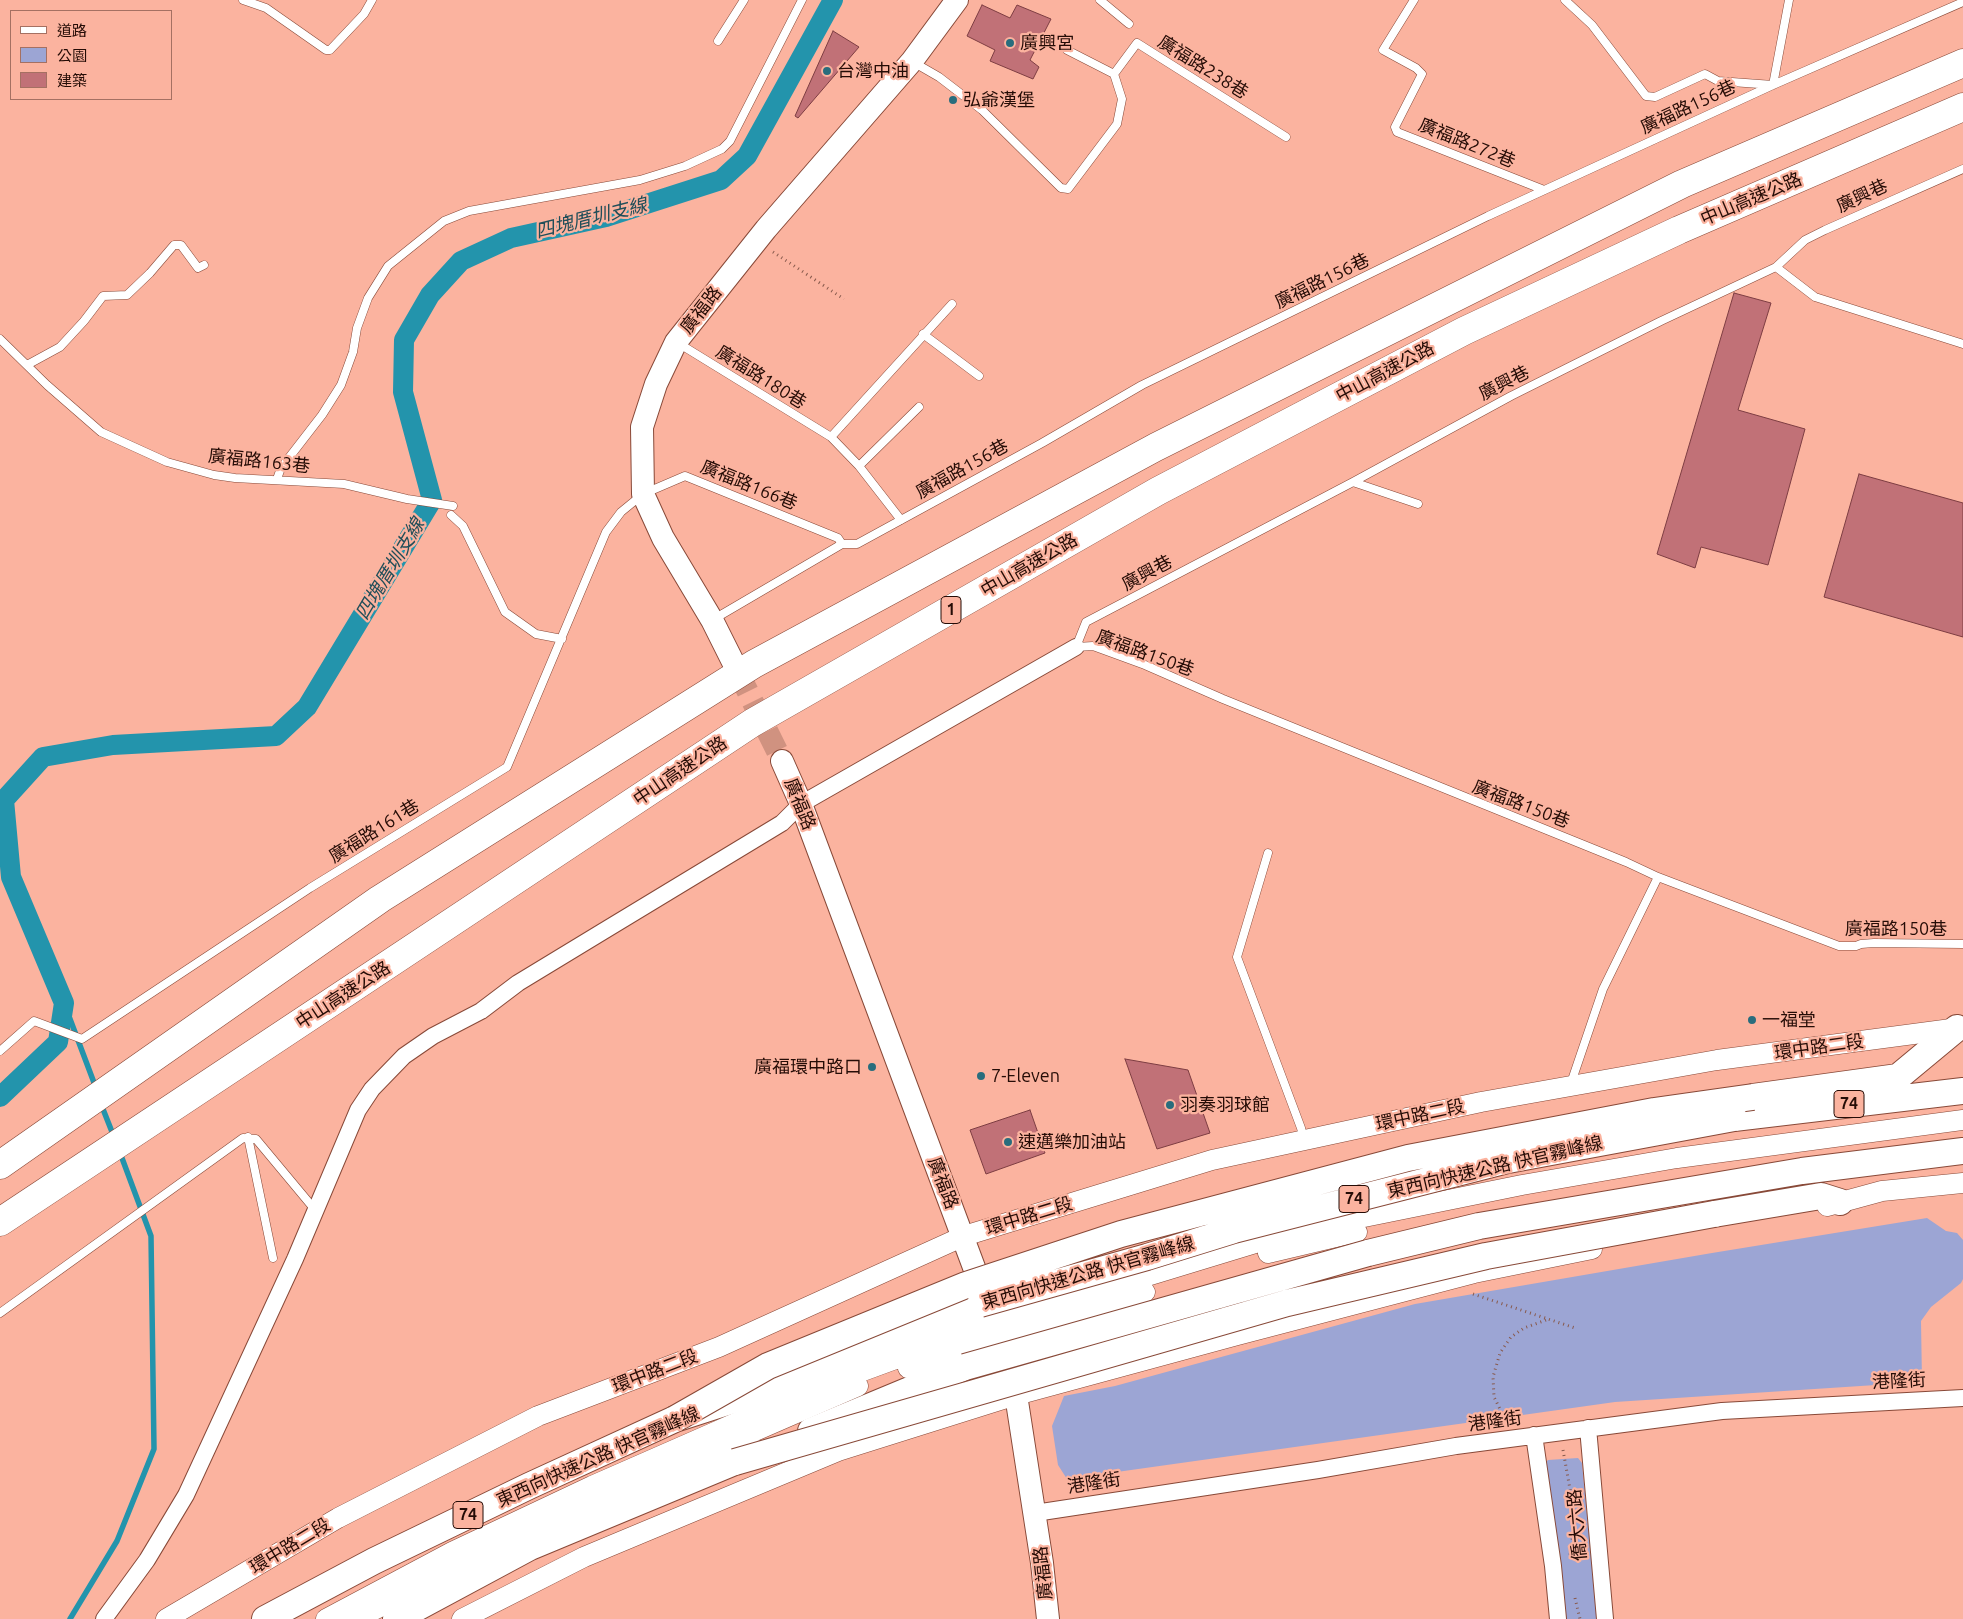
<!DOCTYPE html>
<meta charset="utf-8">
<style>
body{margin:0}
#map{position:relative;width:1963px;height:1619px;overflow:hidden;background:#fbb39f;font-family:Ubuntu,"Noto Sans TC",sans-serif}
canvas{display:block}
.legend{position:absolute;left:10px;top:10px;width:162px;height:90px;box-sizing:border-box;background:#fbb39f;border:1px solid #a57062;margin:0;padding:6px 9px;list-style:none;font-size:15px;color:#250c06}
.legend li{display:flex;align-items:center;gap:10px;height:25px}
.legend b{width:25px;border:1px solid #a57062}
</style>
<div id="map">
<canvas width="1963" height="1619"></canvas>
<ul class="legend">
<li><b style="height:6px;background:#fff"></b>道路</li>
<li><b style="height:14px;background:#9ca5d4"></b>公園</li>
<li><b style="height:14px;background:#c17177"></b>建築</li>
</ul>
</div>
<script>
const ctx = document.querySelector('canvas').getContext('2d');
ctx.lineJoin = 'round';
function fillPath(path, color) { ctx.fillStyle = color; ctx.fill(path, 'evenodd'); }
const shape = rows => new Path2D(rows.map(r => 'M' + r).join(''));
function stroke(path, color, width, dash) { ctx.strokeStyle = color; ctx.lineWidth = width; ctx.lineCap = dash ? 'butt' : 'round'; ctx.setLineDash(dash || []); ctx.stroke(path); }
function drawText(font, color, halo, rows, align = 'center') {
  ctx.font = font + ' Ubuntu,"Noto Sans TC",sans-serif'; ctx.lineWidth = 4.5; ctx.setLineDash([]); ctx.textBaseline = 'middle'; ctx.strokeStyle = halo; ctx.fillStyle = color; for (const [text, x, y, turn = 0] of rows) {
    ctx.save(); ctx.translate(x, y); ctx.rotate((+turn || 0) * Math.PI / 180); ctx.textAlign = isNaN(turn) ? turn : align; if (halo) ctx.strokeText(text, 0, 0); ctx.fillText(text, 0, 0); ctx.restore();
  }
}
const green = shape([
 [1927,1218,1946,1231,1957,1233,1963,1240,1963,1279,1961,1283,1931,1307,1921,1321,1922,1382,1615,1402,1067,1479,1058,1465,1052,1426,1064,1396,1115,1386,1415,1304,1712,1253],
 [1578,1458,1582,1463,1597,1619,1562,1619,1544,1465,1548,1460]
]);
const stream = shape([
 [64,1003,96,1088],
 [101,1104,114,1137],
 [70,1619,117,1541,154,1449,151,1236,119,1150]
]);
const canal = shape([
 [0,1097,58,1042,64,1003,11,877,4,800,43,757,113,745,276,736,307,707,432,500,403,392,404,340,430,295,461,261,511,238,606,217,721,180,747,156,833,0]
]);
const building = shape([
 [982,5,1010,18,1017,5,1051,19,1030,60,1039,67,1033,79,990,61,995,50,967,36,982,5],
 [833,31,859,47,798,118,795,116,833,31],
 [1734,293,1771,303,1738,410,1805,429,1768,565,1701,547,1695,568,1657,554,1734,293],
 [1859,474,1963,503,1963,637,1824,597,1859,474],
 [1125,1059,1188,1070,1210,1133,1157,1149,1125,1059],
 [1030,1110,1045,1153,986,1174,970,1130,1030,1110]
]);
const secondaryTunnel = shape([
 [738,672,782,761]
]);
const path = shape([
 [773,252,844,299],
 [1473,1294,1575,1328],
 [1504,1417,1494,1397,1493,1377,1500,1353,1511,1337,1524,1328,1549,1319],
 [1563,1450,1575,1517,1570,1555],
 [1575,1598,1580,1619]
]);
const service = shape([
 [243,0,266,8,326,50,330,50,364,14,372,0],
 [1100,0,1129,24],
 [1414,0,1383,50,1416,68,1422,74,1395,127,1397,132,1544,190],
 [1565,0,1592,25,1646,96,1655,97,1705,74,1718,81,1773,85,1789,0],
 [718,41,744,0],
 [913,62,939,77,982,110,1061,188,1068,189,1117,124,1122,99,1114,74,1067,50],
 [1114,74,1137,43,1286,137],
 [1963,169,1825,230,1805,240,1776,267,1661,321,1511,396,1353,482,1086,622,1076,647,1093,646,1145,665,1223,699,1626,862,1658,877,1839,946,1856,946,1861,944,1874,943,1963,944],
 [1776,267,1815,297,1963,344],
 [923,334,979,376],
 [0,339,47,385,101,432,167,462,214,475,235,478,344,484,407,499,453,506],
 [678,343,831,437,859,466,901,520],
 [27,365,60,347,84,321,103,296,127,295,150,273,174,245,181,245,198,268,204,265],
 [831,437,952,304],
 [859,466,919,407],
 [277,479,281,468,322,415,341,385,353,352,357,328,368,298,388,266,444,221,469,211,640,180,685,166,722,149,730,141,802,0],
 [1353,482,1418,504],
 [451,515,463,526,505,612,536,634,562,639],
 [714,619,842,544,857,544,1042,443,1142,385,1488,216,1773,85,1963,2],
 [1268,853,1237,957,1301,1128,1304,1140],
 [0,1051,34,1021,82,1039,310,888,507,767,606,532,621,512,643,494,685,476,838,538,842,544],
 [1571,1083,1603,989,1658,877],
 [248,1137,273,1258],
 [0,1313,243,1138,256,1139,316,1211]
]);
const minor = shape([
 [1588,1428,1605,1619],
 [1534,1435,1553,1566,1558,1619],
 [1035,1513,1318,1470,1456,1446,1722,1411,1963,1398],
 [104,1619,147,1560,186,1495,295,1259,358,1110,372,1089,404,1056,433,1036,481,1011,518,983,602,932,782,823,801,804,1076,647]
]);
const tertiary = shape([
 [1827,1206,1882,1191,1963,1183],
 [1268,1253,1357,1232],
 [908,1368,1145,1292],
 [166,1619,338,1518,538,1416,719,1347,964,1236,1212,1160,1481,1102,1717,1060,1959,1028],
 [326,1619,452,1552,592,1486,811,1390,996,1322,1295,1231,1522,1185,1677,1158,1963,1120],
 [356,1619,564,1514,858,1386],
 [462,1619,584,1557,838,1451,1016,1395,1237,1335,1474,1273,1592,1249]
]);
const secondary = shape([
 [738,672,712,620,663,538,643,494,642,427,656,384,676,342,766,229,912,61,957,0],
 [782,761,801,804,1000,1337,1016,1395,1042,1563,1048,1619]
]);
const trunk = shape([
 [1753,1097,1898,1077,1957,1028],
 [1734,1118,1963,1091],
 [1714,1214,1821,1196,1840,1202],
 [1368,1253,1479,1226,1802,1171,1963,1151],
 [811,1431,965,1367],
 [265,1619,374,1561,529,1486,675,1419,817,1373,980,1304],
 [396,1619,530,1547,756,1453]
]);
const motorway = shape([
 [0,1165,380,899,754,664,1156,447,1682,184,1963,63],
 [0,1222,752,723,1158,491,1464,331,1679,230,1963,107]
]);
const trunkBridge = shape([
 [980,1304,1147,1257,1234,1230,1508,1160,1734,1118],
 [965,1367,1368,1253],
 [675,1419,768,1366,966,1285,1121,1234,1408,1158,1654,1111,1753,1097],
 [735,1462,1287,1303,1486,1256,1714,1214]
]);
const markers = [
 [1010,43,5,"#296d7d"],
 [827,71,5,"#296d7d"],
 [953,100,5,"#296d7d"],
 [1752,1020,5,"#296d7d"],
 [872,1067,5,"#296d7d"],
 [981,1076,5,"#296d7d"],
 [1170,1105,5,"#296d7d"],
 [1008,1142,5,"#296d7d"]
];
const shields = [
 [951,610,20],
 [1849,1104,30],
 [1354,1199,30],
 [468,1515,30]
];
const shieldNames = [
 ["1",951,610],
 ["74",1849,1104],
 ["74",1354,1199],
 ["74",468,1515]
];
const poiNames = [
 ["廣興宮",1020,43],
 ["台灣中油",837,71],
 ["弘爺漢堡",963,100],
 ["一福堂",1762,1020],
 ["廣福環中路口",862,1067,"right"],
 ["7-Eleven",991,1076],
 ["羽奏羽球館",1180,1105],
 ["速邁樂加油站",1018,1142]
];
const streetNames = [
 ["廣福路238巷",1203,67,32],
 ["廣福路156巷",1688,107,-25],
 ["廣福路272巷",1467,143,22],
 ["廣興巷",1862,196,-25],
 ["中山高速公路",1751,199,-23],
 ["廣福路156巷",1322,281,-26],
 ["廣福路",701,310,-52],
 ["中山高速公路",1385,372,-28],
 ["廣福路180巷",761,377,32],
 ["廣興巷",1504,383,-27],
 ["廣福路163巷",259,461,6],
 ["廣福路156巷",962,469,-29],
 ["廣福路166巷",749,485,22],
 ["中山高速公路",1029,565,-30],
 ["廣興巷",1147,573,-28],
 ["廣福路150巷",1145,653,20],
 ["中山高速公路",680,771,-34],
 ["廣福路",800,804,68],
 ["廣福路150巷",1521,804,21],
 ["廣福路161巷",374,831,-32],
 ["廣福路150巷",1896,929],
 ["中山高速公路",343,995,-33],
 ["環中路二段",1819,1047,-8],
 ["環中路二段",1420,1115,-12],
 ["東西向快速公路 快官霧峰線",1495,1167,-13],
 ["廣福路",943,1183,69],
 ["環中路二段",1029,1216,-17],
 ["東西向快速公路 快官霧峰線",1088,1273,-16],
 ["環中路二段",655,1371,-21],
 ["港隆街",1899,1381,-3],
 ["港隆街",1495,1421,-8],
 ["東西向快速公路 快官霧峰線",598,1457,-24],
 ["港隆街",1094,1483,-9],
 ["僑大六路",1577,1525,-95],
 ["環中路二段",290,1546,-31],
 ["廣福路",1043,1573,-96]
];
const waterNames = [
 ["四塊厝圳支線",591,218,-14],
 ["四塊厝圳支線",390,569,-59]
];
fillPath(green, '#9ca5d4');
stroke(stream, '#2394ac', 5.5);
stroke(canal, '#2394ac', 20);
fillPath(building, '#c17177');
stroke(building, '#7d3d42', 1);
stroke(secondaryTunnel, '#d09280', 22, [22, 11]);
stroke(service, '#884938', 9);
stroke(minor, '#884938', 18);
stroke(tertiary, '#884938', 21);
stroke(secondary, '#884938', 24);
stroke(trunk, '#884938', 28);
stroke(motorway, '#884938', 29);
stroke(path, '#885a4d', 3, [1, 4]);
stroke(service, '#fff', 8);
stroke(minor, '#fff', 16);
stroke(tertiary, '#fff', 20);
stroke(secondary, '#fff', 22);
stroke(trunk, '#fff', 26);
stroke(motorway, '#fff', 28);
stroke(trunkBridge, '#884938', 28, []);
stroke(trunkBridge, '#fff', 26);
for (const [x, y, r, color] of markers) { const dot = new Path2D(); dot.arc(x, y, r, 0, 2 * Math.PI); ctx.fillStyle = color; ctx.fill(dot); stroke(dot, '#fbb39f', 2); }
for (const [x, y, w] of shields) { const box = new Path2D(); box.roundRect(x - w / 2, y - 13.5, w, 27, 4); ctx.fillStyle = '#fbb39f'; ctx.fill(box); stroke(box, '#250c06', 1); }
drawText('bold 16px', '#250c06', null, shieldNames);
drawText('18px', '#250c06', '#fbb39f', poiNames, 'left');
drawText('18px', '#250c06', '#fbb39f', streetNames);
drawText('italic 19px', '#214e59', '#fbb39f', waterNames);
</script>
